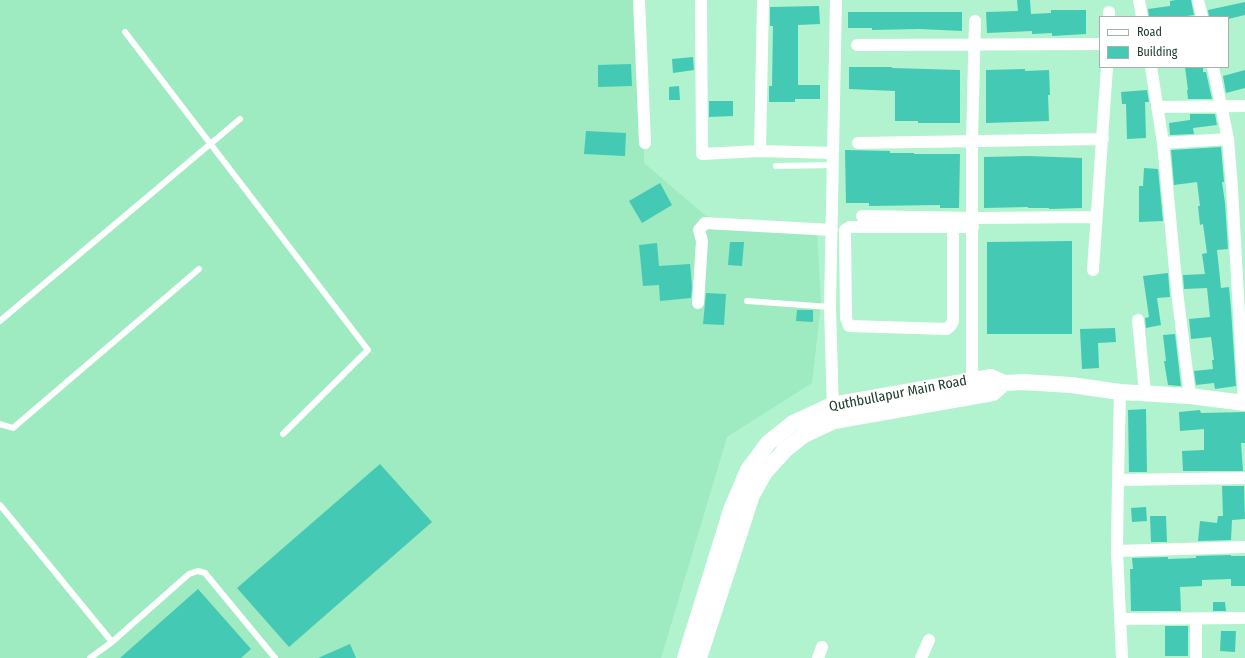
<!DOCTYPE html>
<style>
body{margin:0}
#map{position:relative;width:1245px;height:658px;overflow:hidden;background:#b0f3ce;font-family:"Fira Sans Condensed",sans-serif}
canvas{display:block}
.legend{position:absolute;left:1099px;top:16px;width:130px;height:52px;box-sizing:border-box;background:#fff;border:1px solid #a6b1ab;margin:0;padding:5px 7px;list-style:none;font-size:12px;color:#213d2e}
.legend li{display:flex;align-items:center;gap:8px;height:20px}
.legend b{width:20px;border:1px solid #a6b1ab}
</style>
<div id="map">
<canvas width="1245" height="658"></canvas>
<ul class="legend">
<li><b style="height:5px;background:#fff"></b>Road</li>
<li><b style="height:11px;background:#44c9b4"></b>Building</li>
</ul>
</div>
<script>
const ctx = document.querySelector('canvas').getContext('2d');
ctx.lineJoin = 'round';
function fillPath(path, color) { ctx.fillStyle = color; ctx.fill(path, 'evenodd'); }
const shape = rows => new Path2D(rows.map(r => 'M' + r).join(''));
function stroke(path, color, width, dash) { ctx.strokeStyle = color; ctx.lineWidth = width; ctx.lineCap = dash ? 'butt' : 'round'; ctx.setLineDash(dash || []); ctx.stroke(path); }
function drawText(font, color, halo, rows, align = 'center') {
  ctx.font = font + ' "Fira Sans Condensed",sans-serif'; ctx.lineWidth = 3; ctx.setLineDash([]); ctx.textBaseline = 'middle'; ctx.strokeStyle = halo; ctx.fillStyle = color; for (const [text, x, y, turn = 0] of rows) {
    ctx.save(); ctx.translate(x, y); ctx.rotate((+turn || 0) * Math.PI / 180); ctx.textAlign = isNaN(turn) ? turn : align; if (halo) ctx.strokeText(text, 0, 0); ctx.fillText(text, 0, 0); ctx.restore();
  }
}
const built = shape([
 [0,0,642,0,644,163,706,216,817,232,821,303,812,383,727,437,661,658,0,658]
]);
const building = shape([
 [1017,0,1030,0,1031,14,1051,13,1051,10,1086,10,1086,34,1052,36,1052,33,1032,34,1032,31,987,33,986,12,1018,11],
 [1176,0,1191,0,1194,15,1179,17,1149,17,1148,9,1170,6,1170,1],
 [1245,2,1245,15,1228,19,1228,17,1209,17,1208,10],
 [819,6,820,24,798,25,798,85,820,85,820,99,795,99,795,102,769,102,769,86,772,86,773,26,770,26,770,7],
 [848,12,962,12,962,31,919,29,872,30,872,28,848,28],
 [693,57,694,70,673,73,672,59],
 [631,64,632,86,598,87,598,65],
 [849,67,892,67,892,68,960,70,960,123,918,123,918,121,895,121,895,91,849,89],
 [1185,67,1203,67,1203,72,1206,72,1212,99,1188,99,1187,90,1188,90],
 [1025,69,1025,71,1049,70,1050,95,1048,95,1049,121,986,123,986,70],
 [1245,70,1245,88,1226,93,1223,76],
 [679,86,680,100,669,100,669,87],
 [1147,90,1149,102,1145,102,1146,138,1127,139,1126,104,1122,104,1121,92],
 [709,101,733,101,733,116,709,117],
 [1190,114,1215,114,1217,125,1193,128,1194,134,1170,135,1169,123,1190,120],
 [586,131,626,133,625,156,584,154],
 [1221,147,1224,182,1222,182,1225,203,1228,249,1217,250,1221,288,1229,287,1231,309,1236,386,1215,389,1214,383,1196,385,1194,371,1213,369,1212,360,1214,360,1211,337,1191,339,1189,319,1210,317,1207,288,1184,289,1183,275,1205,274,1202,254,1207,253,1203,224,1200,225,1198,206,1200,206,1197,182,1174,185,1171,150],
 [845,150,890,151,890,153,914,153,914,154,960,154,959,208,940,208,940,205,869,206,869,203,846,203],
 [1028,156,1082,158,1082,208,1049,209,1049,208,1028,208,1028,207,984,208,984,157],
 [1144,168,1158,169,1163,221,1139,222,1139,186,1143,186],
 [660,183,672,205,642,223,629,201],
 [1072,241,1072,334,987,334,987,242],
 [730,242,744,242,742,266,728,265],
 [657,243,659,266,690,264,692,287,691,298,660,301,659,285,643,286,639,245],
 [1168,273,1170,297,1157,298,1161,325,1146,328,1145,318,1149,317,1143,276],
 [706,293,726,294,724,325,703,324],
 [797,310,813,310,813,322,796,321],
 [1115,328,1116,342,1098,343,1099,368,1082,369,1080,329],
 [1175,334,1181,386,1179,386,1168,385,1164,361,1166,361,1163,335],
 [1146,409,1147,472,1129,472,1128,410],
 [1200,410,1201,413,1245,412,1245,443,1241,443,1243,471,1183,471,1182,451,1204,450,1204,429,1180,431,1179,412],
 [380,464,432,522,289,647,237,588],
 [1222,486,1244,486,1245,519,1232,520,1231,540,1198,541,1200,521,1217,523,1218,516,1223,516],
 [1146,507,1147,521,1132,522,1131,508],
 [1150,516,1166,516,1167,542,1151,542],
 [1231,555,1231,556,1245,556,1245,586,1231,586,1231,579,1202,580,1202,586,1180,587,1181,611,1131,611,1130,569,1133,569,1132,558,1168,557,1168,559,1196,558,1196,556],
 [198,589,251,649,241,658,120,658],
 [1213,602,1225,602,1226,611,1213,611],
 [1165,626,1188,626,1188,656,1165,656],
 [1221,631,1236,631,1235,652,1220,651],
 [350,644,356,658,318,658]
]);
const service = shape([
 [125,32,368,350,283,434],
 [776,166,833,165],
 [747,301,830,307],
 [0,321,240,119],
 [0,424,13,428,199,269],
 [0,505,112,642],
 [90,658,112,642,189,574,198,571,205,573,275,658]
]);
const minor = shape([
 [639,0,645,143],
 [701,0,702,154,760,151,833,153],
 [1139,0,1142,17],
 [1198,0,1202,17],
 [1109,12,1109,17],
 [857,45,1100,44],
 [1151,67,1163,143,1177,291,1190,396],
 [1213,67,1228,139,1232,188,1244,403],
 [1157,107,1245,106],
 [858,143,1103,139],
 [1163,143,1228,139],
 [760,151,763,0],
 [862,216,973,218,1096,217],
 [953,227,953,321,951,325,947,329,849,326,846,318,845,230,850,227,973,227],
 [1093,270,1107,67],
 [698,303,702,241,699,230,705,223,832,230],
 [1138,320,1145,393],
 [972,379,972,141,975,21],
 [1120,392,1118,480,1117,551,1122,658],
 [833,412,830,307,836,0],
 [1118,480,1245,478],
 [1117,551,1245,547],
 [1120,619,1245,618],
 [1196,619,1196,658],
 [818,658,822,647],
 [921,658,929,640]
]);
const secondary = shape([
 [685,658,731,510,748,470,768,443,793,423,832,405,991,377,1004,383,1023,382,1071,385,1120,392,1190,396,1245,403],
 [699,658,752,495,765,472,785,450,804,435,834,421,993,393,1004,383]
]);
const streetNames = [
 ["Quthbullapur Main Road",898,394,-11]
];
fillPath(built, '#9eeac1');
fillPath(building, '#44c9b4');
stroke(service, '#fff', 6);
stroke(minor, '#fff', 12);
stroke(secondary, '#fff', 16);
drawText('14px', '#213d2e', '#fff', streetNames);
</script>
